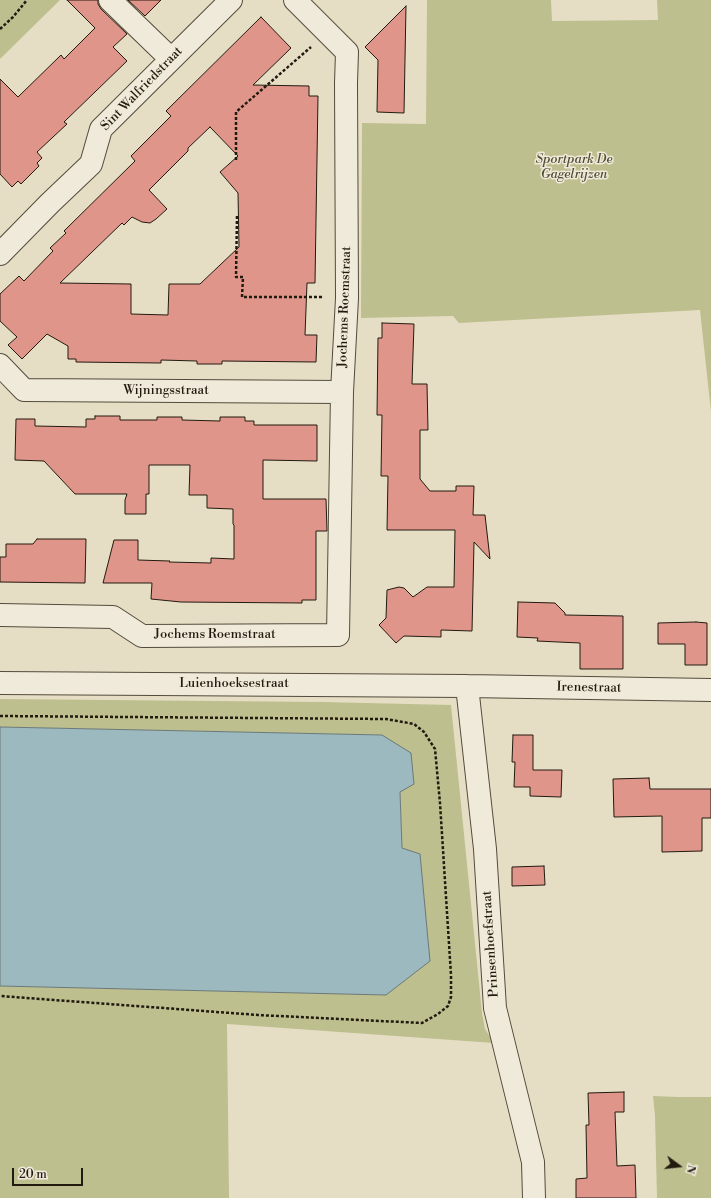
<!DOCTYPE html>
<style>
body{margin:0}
#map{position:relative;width:711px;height:1198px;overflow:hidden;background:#e6dec4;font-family:"Libre Bodoni",serif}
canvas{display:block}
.north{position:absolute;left:659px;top:1146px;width:40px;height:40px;-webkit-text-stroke:3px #efead9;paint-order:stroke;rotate:105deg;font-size:11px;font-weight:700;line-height:16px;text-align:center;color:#221a0f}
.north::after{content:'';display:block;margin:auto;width:14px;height:18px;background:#221a0f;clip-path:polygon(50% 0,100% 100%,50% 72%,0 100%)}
.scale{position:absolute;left:12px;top:1168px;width:71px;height:18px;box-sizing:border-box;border:2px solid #221a0f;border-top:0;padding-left:5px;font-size:12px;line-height:14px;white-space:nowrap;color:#221a0f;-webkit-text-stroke:3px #efead9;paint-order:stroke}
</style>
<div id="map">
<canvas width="711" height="1198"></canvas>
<div class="north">N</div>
<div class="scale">20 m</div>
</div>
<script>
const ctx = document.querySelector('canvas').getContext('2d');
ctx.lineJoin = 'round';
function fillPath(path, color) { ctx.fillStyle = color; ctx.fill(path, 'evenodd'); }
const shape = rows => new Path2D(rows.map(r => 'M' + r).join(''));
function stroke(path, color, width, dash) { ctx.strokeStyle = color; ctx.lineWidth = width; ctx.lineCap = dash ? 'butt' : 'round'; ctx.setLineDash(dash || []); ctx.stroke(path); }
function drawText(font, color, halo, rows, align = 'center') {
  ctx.font = font + ' "Libre Bodoni",serif'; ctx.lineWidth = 3; ctx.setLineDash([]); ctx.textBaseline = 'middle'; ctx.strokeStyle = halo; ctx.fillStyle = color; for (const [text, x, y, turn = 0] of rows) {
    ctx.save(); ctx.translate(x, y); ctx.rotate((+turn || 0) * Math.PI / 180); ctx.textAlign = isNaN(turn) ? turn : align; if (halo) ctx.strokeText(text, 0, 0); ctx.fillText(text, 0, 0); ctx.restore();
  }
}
const green = shape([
 [0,0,60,0,0,59],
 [427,0,551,0,552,21,658,20,657,0,711,0,711,412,700,310,459,323,453,316,361,318,362,123,426,124],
 [0,699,323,702,451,705,482,1013,485,1029,494,1043,227,1024,229,1198,0,1198,0,986,386,995,420,854,402,848,400,792,382,735,0,727],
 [653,1096,679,1097,711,1097,711,1198,657,1198,655,1116]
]);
const water = shape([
 [0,727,382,735,411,753,414,784,400,792,402,848,420,854,430,961,386,995,0,986,0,727]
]);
const building = shape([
 [67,0,98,0,98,4,101,9,127,34,113,47,127,61,64,122,67,124,37,152,42,158,37,163,39,166,21,184,18,181,12,187,0,174,0,79,18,97,61,55,64,59,95,28,67,0],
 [128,0,161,0,145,16,128,0],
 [406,6,404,113,377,112,378,60,365,47,406,6],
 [261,17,291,48,253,85,309,86,309,96,318,96,315,283,307,283,305,335,317,335,316,362,222,361,222,364,197,364,197,361,161,360,161,363,76,362,76,359,68,359,68,346,47,334,22,359,8,345,17,337,0,321,0,294,19,276,24,281,53,251,50,248,66,233,64,231,135,161,131,156,171,116,166,111,261,17],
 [210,127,238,156,220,172,238,193,239,247,200,284,169,284,168,315,131,314,131,284,60,283,122,223,124,225,132,217,142,222,150,223,156,219,167,209,149,190,188,151,188,148,210,127],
 [382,323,414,324,412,384,427,384,428,430,420,430,420,479,430,491,456,491,456,486,474,486,473,515,485,515,490,559,474,542,472,631,441,630,441,637,404,636,396,643,379,625,386,618,387,590,399,587,404,588,413,597,427,587,454,587,455,530,387,530,388,476,381,476,382,415,377,415,378,338,382,338,382,323],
 [95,416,120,416,120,420,157,420,157,417,182,417,182,420,220,421,220,417,245,417,245,421,254,421,254,425,317,425,317,461,263,460,263,499,326,499,327,531,316,531,316,600,302,600,302,603,181,602,151,599,152,583,103,583,114,540,138,540,138,560,170,561,169,562,211,563,211,558,234,559,234,525,233,524,233,509,207,508,207,495,189,495,190,465,149,465,149,494,146,494,146,514,125,514,125,500,127,494,75,494,44,461,15,460,16,419,35,419,35,426,86,427,86,419,95,419,95,416],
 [37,539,86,539,85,583,0,582,0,557,6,557,6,544,33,544,37,539],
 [518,602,555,603,565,613,565,615,623,616,623,669,580,669,580,643,537,641,538,638,517,637,518,602],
 [696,622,707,623,707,665,685,665,685,644,658,644,658,623,696,622],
 [513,735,533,735,533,770,562,770,561,797,530,796,530,787,514,787,515,762,512,762,513,735],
 [649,778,650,789,711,789,711,818,702,818,702,851,662,852,662,816,614,817,613,779,649,778],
 [544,866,545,885,512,886,512,867,544,866],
 [624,1092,624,1112,615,1112,617,1166,635,1165,636,1198,576,1198,576,1179,587,1178,586,1125,589,1125,588,1093,624,1092]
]);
const path = shape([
 [0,29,13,17,27,0],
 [236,160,236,112,311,47],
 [237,216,236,277,243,277,242,297,324,297],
 [0,716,386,719,414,724,424,732,435,749,440,803,451,975,451,997,448,1006,438,1014,422,1023,258,1015,0,996]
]);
const minor = shape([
 [110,0,171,59],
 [0,254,50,203,91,164,101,129,231,0],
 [0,365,24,390,342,392],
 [0,615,113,617,142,636,338,635,342,392,347,298,346,83,347,52,295,0],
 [0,683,467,686,711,690],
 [467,686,485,849,495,1008,533,1162,534,1198]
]);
const streetNames = [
 ["Sint Walfriedstraat",142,89,-46],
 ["Jochems Roemstraat",345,307,-88],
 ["Wijningsstraat",166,391],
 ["Jochems Roemstraat",215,635],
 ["Luienhoeksestraat",234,684],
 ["Irenestraat",589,688,1],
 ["Prinsenhoefstraat",491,944,-94]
];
const parkNames = [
 ["Sportpark De",574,160],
 ["Gagelrijzen",574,175]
];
fillPath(green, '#bdbf8f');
fillPath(water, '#9cb9bf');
stroke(water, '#6b7979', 1);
fillPath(building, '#e0958b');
stroke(building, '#221a0f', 1);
stroke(minor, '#534b3c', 24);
stroke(path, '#221a0f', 2.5, [3, 2]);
stroke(minor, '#efead9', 22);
drawText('13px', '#221a0f', '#efead9', streetNames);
drawText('italic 13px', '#504c35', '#efead9', parkNames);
</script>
